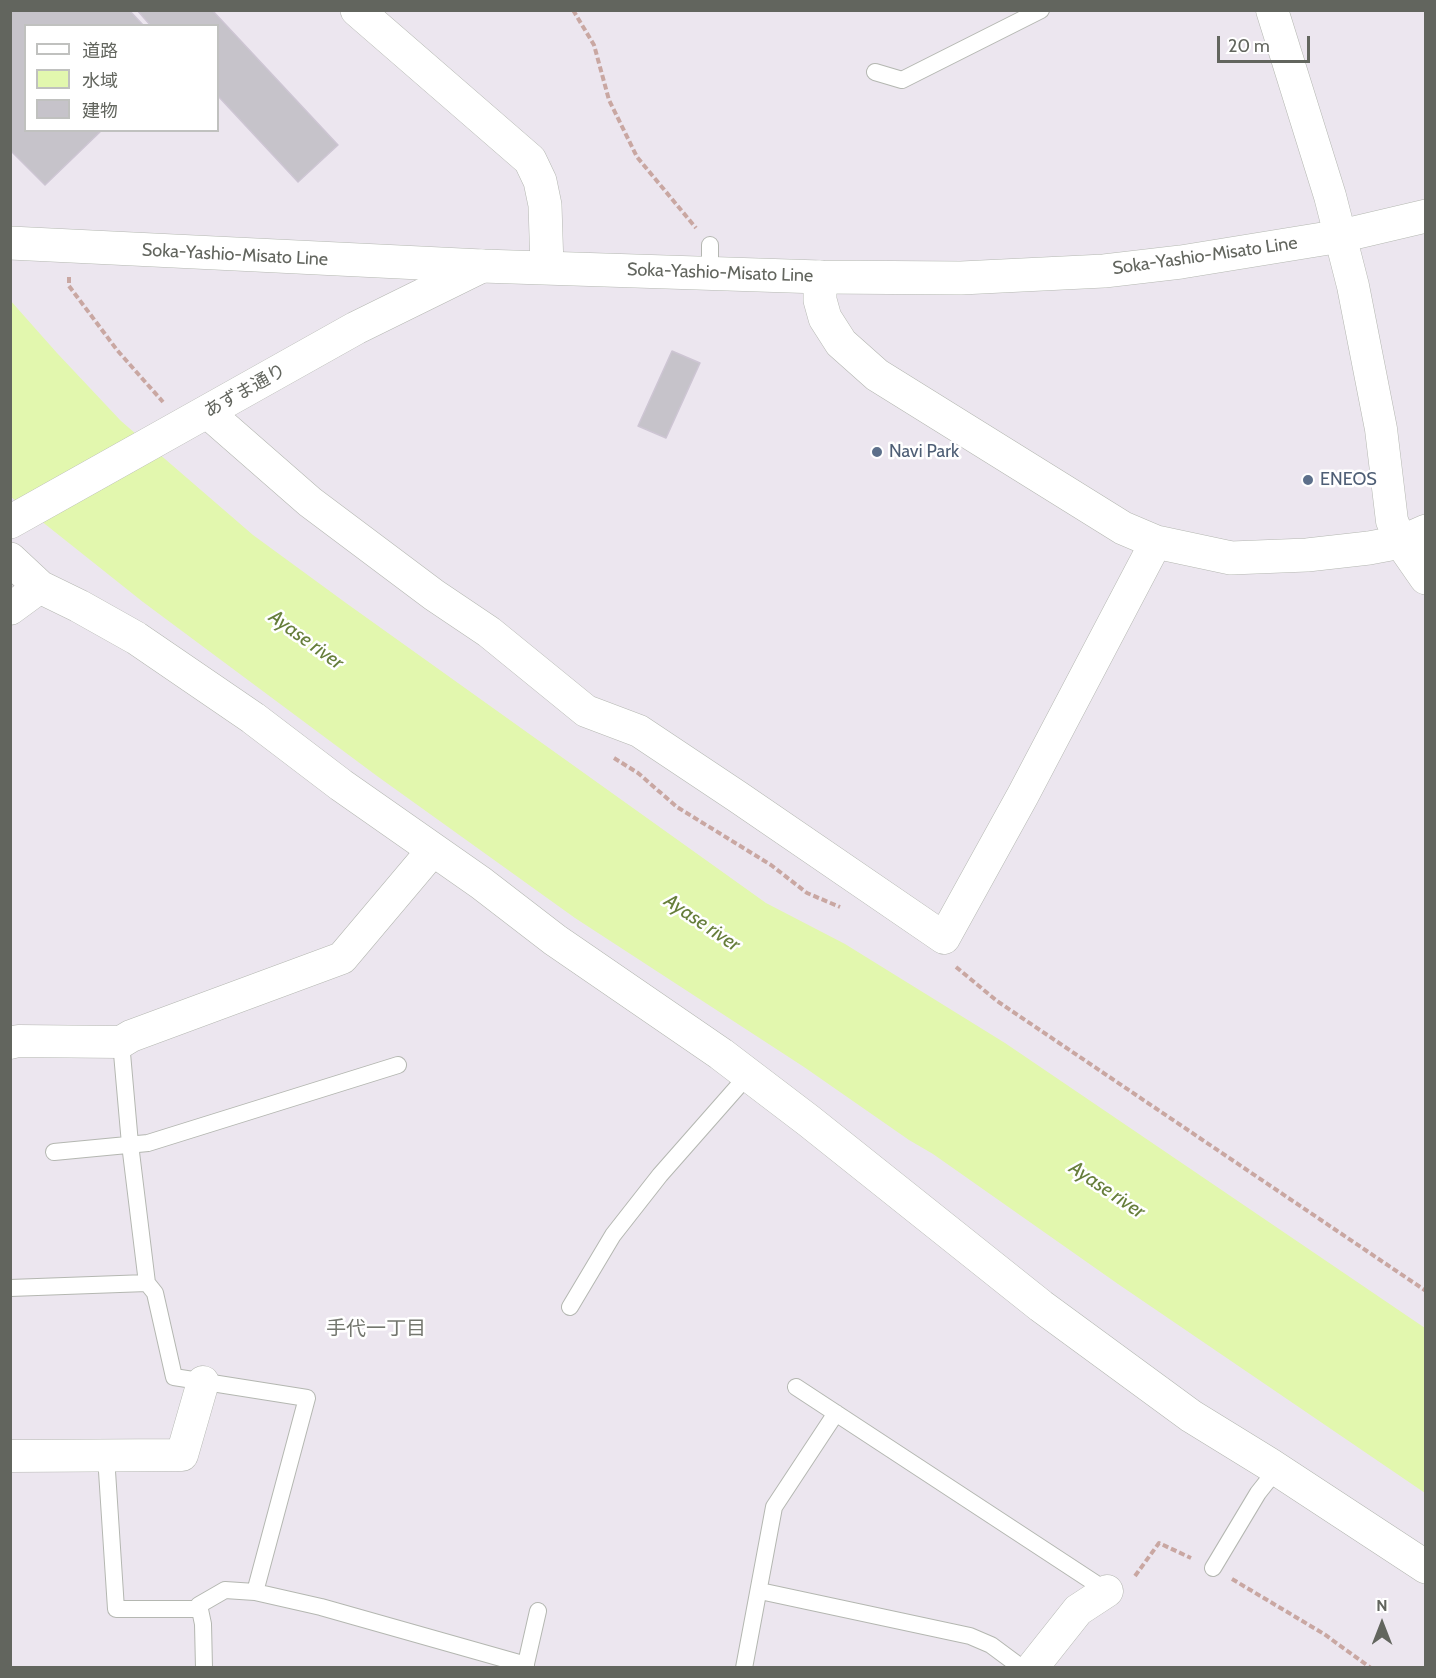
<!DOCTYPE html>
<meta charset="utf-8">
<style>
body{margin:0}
#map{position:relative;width:1436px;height:1678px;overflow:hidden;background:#ece6ef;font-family:Cabin,"Noto Sans JP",sans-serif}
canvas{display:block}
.frame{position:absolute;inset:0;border:12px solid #62655e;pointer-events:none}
.legend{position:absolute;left:24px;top:24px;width:195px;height:108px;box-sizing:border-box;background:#fff;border:2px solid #c0c1bf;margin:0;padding:8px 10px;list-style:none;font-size:18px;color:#62655e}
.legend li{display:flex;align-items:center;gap:12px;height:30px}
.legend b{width:30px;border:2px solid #c0c1bf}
.north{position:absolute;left:1352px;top:1594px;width:60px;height:60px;-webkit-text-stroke:4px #fff;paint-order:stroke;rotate:0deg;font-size:16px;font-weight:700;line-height:24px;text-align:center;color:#62655e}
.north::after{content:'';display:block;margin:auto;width:21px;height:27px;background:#62655e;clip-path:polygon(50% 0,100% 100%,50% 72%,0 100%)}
.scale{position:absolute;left:1217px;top:36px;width:93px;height:27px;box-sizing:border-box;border:3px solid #62655e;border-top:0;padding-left:8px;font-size:18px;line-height:21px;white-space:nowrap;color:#62655e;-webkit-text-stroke:4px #fff;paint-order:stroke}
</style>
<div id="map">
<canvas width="1436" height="1678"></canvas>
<div class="frame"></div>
<ul class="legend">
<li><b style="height:8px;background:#fff"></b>道路</li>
<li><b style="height:16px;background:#e2f7ae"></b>水域</li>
<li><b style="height:16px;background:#c6c3ca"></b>建物</li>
</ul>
<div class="north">N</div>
<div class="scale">20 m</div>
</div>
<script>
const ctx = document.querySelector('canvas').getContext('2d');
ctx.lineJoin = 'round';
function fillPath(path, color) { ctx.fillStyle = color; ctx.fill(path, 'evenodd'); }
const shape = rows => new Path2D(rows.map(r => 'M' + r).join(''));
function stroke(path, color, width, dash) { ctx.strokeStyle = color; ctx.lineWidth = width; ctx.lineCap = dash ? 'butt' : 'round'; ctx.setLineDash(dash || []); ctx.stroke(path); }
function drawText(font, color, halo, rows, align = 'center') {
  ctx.font = font + ' Cabin,"Noto Sans JP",sans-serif'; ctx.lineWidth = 5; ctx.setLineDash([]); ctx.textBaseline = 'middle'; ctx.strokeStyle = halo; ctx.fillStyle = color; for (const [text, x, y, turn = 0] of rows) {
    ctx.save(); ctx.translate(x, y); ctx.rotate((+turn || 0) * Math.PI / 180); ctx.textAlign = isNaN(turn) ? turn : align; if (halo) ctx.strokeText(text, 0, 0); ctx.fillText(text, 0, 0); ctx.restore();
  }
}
const water = shape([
 [10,300,57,353,121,421,253,535,346,603,766,903,845,944,1005,1043,1425,1328,1425,1493,1118,1284,933,1154,909,1140,804,1067,575,918,377,776,143,602,11,497]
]);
const building = shape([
 [10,10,129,10,144,26,26,26,26,130,102,130,45,185,10,150,10,10],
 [137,10,212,10,338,145,298,182,218,96,218,26,151,26,137,10],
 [672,351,700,363,666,438,638,426,672,351]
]);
const path = shape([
 [573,10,594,45,609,100,637,157,696,228],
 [69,277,69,286,117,350,163,402],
 [614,758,638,773,677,807,771,865,807,893,840,907],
 [956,967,997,1001,1426,1291],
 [1135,1576,1159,1543,1191,1558],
 [1232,1579,1324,1634,1371,1668]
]);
const service = shape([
 [875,72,902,80,1041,10],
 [710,245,710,273],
 [121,1042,130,1144,147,1283],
 [54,1152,148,1143,398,1065],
 [10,1288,147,1283,155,1293,174,1377,307,1398,255,1592,321,1607,526,1665],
 [570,1307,613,1235,660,1175,748,1075],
 [796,1387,1107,1591],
 [106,1456,116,1609,200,1609],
 [1213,1568,1258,1493,1277,1469],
 [760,1591,970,1636,991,1645,1022,1668],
 [204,1668,203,1624,199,1605,225,1590,255,1592],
 [525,1668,538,1611],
 [744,1668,774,1507,836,1413]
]);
const minor = shape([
 [1272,10,1330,196,1353,286,1381,429,1392,521,1401,542],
 [207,412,310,502,434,595,489,632,586,711,639,731,738,797,944,938,1023,795,1156,542],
 [10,609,40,587],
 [10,1043,18,1041,121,1042,131,1036,342,958,433,850],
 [10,1456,182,1455,203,1382],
 [1032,1668,1078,1610,1107,1591]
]);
const tertiary = shape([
 [357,10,530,160,540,181,545,205,547,267],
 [820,277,820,300,825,318,841,343,877,375,1123,528,1156,542,1231,558,1307,555,1369,548,1401,542,1426,531],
 [10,522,356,328,482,266],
 [1401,542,1426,578],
 [10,559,40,587,79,606,136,638,253,718,341,785,481,883,555,940,721,1054,809,1121,1041,1306,1191,1416,1269,1464,1426,1567]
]);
const secondary = shape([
 [10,243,482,266,820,277,961,278,1104,271,1181,262,1341,236,1426,216]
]);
const markers = [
 [877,452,6,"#5c6f8a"],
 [1308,480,6,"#5c6f8a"]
];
const streetNames = [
 ["Soka-Yashio-Misato Line",235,255,3],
 ["Soka-Yashio-Misato Line",1205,256,-8],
 ["Soka-Yashio-Misato Line",720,273,2],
 ["あずま通り",245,391,-29]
];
const serviceNames = [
 ["Navi Park",889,452],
 ["ENEOS",1320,480]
];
const waterNames = [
 ["Ayase river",306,640,36],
 ["Ayase river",702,923,34],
 ["Ayase river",1107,1190,34]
];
const neighbourhoodNames = [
 ["手代一丁目",376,1329]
];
fillPath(water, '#e2f7ae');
fillPath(building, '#c6c3ca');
stroke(building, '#cdc5d3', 1.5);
stroke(service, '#b4b7b1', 18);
stroke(minor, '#b4b7b1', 33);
stroke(tertiary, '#b4b7b1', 34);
stroke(secondary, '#b4b8b1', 34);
stroke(path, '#c9a7a2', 4, [6, 3]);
stroke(service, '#fff', 16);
stroke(minor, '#fff', 32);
stroke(tertiary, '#fff', 33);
stroke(secondary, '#fff', 33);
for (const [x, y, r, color] of markers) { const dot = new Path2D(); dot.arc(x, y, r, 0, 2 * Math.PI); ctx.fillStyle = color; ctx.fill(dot); stroke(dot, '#fff', 2); }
drawText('18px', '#62655e', '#fff', streetNames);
drawText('18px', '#4e5e75', '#fff', serviceNames, 'left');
drawText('italic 20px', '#667e3b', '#fff', waterNames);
drawText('20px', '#74776f', '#fff', neighbourhoodNames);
</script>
